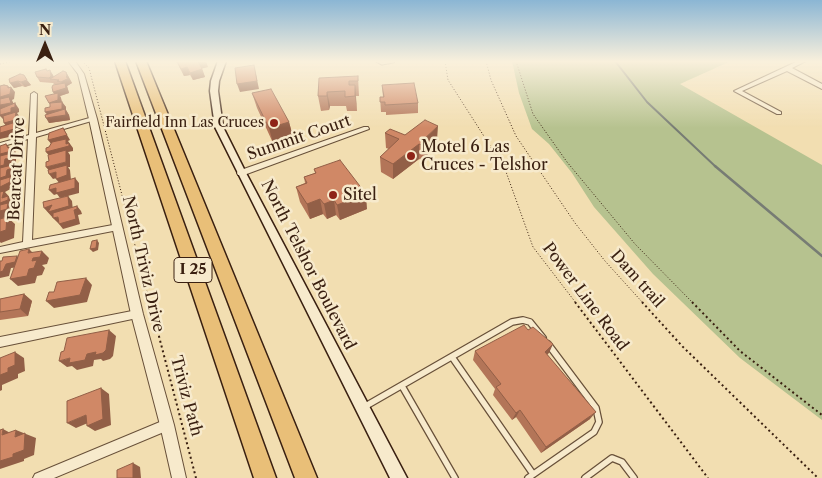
<!DOCTYPE html>
<style>
body{margin:0}
#map{position:relative;width:822px;height:478px;overflow:hidden;background:#f2deb1;font-family:"Libre Caslon Text",serif}
canvas{display:block}
.north{position:absolute;left:20px;top:20px;width:50px;height:50px;-webkit-text-stroke:4px #f7eacc;paint-order:stroke;rotate:0deg;font-size:14px;font-weight:700;line-height:20px;text-align:center;color:#3a2011}
.north::after{content:'';display:block;margin:auto;width:18px;height:22px;background:#3a2011;clip-path:polygon(50% 0,100% 100%,50% 72%,0 100%)}
</style>
<div id="map">
<canvas width="822" height="478"></canvas>
<div class="north">N</div>
</div>
<script>
const ctx = document.querySelector('canvas').getContext('2d');
ctx.lineJoin = 'round';
function fillPath(path, color) { ctx.fillStyle = color; ctx.fill(path, 'evenodd'); }
const shape = rows => new Path2D(rows.map(r => 'M' + r).join(''));
function stroke(path, color, width, dash) { ctx.strokeStyle = color; ctx.lineWidth = width; ctx.lineCap = dash ? 'butt' : 'round'; ctx.setLineDash(dash || []); ctx.stroke(path); }
function drawText(font, color, halo, rows, align = 'center') {
  ctx.font = font + ' "Libre Caslon Text",serif'; ctx.lineWidth = 5; ctx.setLineDash([]); ctx.textBaseline = 'middle'; ctx.strokeStyle = halo; ctx.fillStyle = color; for (const [text, x, y, turn = 0] of rows) {
    ctx.save(); ctx.translate(x, y); ctx.rotate((+turn || 0) * Math.PI / 180); ctx.textAlign = isNaN(turn) ? turn : align; if (halo) ctx.strokeText(text, 0, 0); ctx.fillText(text, 0, 0); ctx.restore();
  }
}
const green = shape([
 [512,61,731,61,680,84,822,165,822,420,740,358,653,274,594,207,572,173,549,144,532,129,519,93]
]);
const streamFar1 = shape([
 [615,61,647,102,716,167]
]);
const stream = shape([
 [715,166,822,256]
]);
const pathFar1 = shape([
 [82,61,89,68,150,303],
 [445,61,448,80,505,169,533,247,576,303],
 [486,61,491,80,516,136,575,223,605,261,643,303],
 [516,61,533,114,567,162,635,244,693,303],
 [0,64,16,61]
]);
const path = shape([
 [150,302,196,478],
 [575,302,708,478],
 [642,302,682,346,818,478],
 [692,302,740,351,822,415]
]);
const serviceFar1 = shape([
 [378,61,382,63,393,61]
]);
const service = shape([
 [452,357,533,474],
 [402,386,455,478],
 [364,407,512,322,523,320,530,322,543,338],
 [528,478,594,432,599,422,596,408,548,344],
 [585,478,612,458,622,462,634,478]
]);
const minor = shape([
 [798,61,806,61,792,68,822,84,822,89,787,71,742,91,781,112,781,114,777,114,734,91,798,61],
 [34,92,37,94,36,133,93,117,96,119,95,120,36,137,32,240,118,224,122,227,118,230,0,253,0,247,23,242,28,139,0,147,0,143,29,135,31,94,34,92],
 [364,127,368,127,369,129,244,175,238,175,237,173,238,171,364,127],
 [137,310,141,311,142,314,141,317,137,318,0,347,0,337,137,310],
 [167,419,171,421,173,425,171,429,54,478,33,478,35,474,167,419]
]);
const tertiary = shape([
 [68,61,75,61,84,74,97,119,143,314,174,425,186,478,172,478,160,425,131,314,89,119,78,74,68,61]
]);
const secondary = shape([
 [218,61,226,61,219,81,218,91,223,127,246,173,407,478,390,478,215,127,210,91,211,81,218,61]
]);
const motorway = shape([
 [115,61,125,61,276,478,254,478,115,61],
 [136,61,146,61,317,478,295,478,136,61]
]);
const wall = shape([
 [176,61,208,67,202,68,205,77,193,80,190,75,184,76],
 [47,71,53,75,54,77,66,72,72,83,67,86,69,93,60,96,61,98,62,102,66,107,66,110,69,115,70,120,49,123,47,114,50,107,54,94,53,92,57,85,54,84,53,83,40,82,37,77],
 [20,74,31,85,25,87,22,86,14,88,10,83],
 [358,76,359,96,356,96,357,111,347,111,346,106,330,106,329,110,321,111,318,96],
 [382,85,418,103,418,113,386,115,386,112,381,112,380,97,383,97],
 [252,93,289,122,293,137,273,143,257,108],
 [385,133,405,135,437,140,428,150,428,158,424,161,419,159,393,179,381,172,380,157,389,149,386,148],
 [314,169,367,209,340,220,336,215,327,219,323,214,310,219,300,202,296,187,305,183,304,177,315,173],
 [24,294,32,301,28,316,0,320,0,299],
 [528,330,553,344,547,354,590,419,541,453,516,417,512,420,493,395,495,389,473,360,475,351]
]);
const shadedWall = shape([
 [198,61,206,61,208,67,200,69],
 [254,65,259,89,240,92,237,84],
 [187,67,190,75,184,76,181,69],
 [202,69,205,77,193,80,190,73],
 [50,70,53,75,54,80,50,79,53,83,49,78],
 [66,72,72,83,67,86,69,93,60,96,61,98,62,105,52,108,49,103,57,97,53,92,65,87,61,82,66,77],
 [27,80,31,85,25,87,21,82],
 [18,81,22,86,14,88,10,83],
 [355,85,356,100,357,111,355,96],
 [8,86,11,90,11,87,15,92,14,99,12,100,15,107,15,103,19,109,19,112,17,113,20,117,19,126,20,127,20,133,18,135,0,139,0,133,8,129,4,123,4,120,0,116,0,97,8,88],
 [327,92,330,106,329,110,327,96],
 [62,102,66,107,66,110,69,115,70,120,49,123,46,118,49,117,45,112],
 [289,122,293,137,273,143,269,128],
 [438,126,437,140,428,150,428,158,424,161,425,146,423,140],
 [63,128,70,140,68,141,73,148,73,151,68,152,70,155,70,167,68,167,70,170,71,180,60,184,56,179,67,168,50,172,46,167,66,162,50,157,46,152,66,144,52,145,48,140],
 [6,144,11,149,12,147,16,152,16,156,15,157,16,159,16,163,9,165,9,169,12,165,17,170,16,174,11,175,11,178,15,182,14,187,5,192,13,201,13,206,11,206,13,208,12,214,3,218,0,224,0,154,8,148],
 [419,144,419,159,393,179,393,164],
 [56,172,60,177,53,179,49,174],
 [75,178,79,183,79,193,60,198,57,194,54,195,49,190],
 [366,194,367,209,340,220,337,205],
 [68,196,72,201,73,211,53,218,44,208],
 [320,199,323,214,310,219,307,204],
 [334,200,336,215,327,219,324,204],
 [77,206,81,211,82,214,78,215,80,224,63,229,59,224,74,210],
 [7,217,15,224,14,238,1,243,0,242,0,232],
 [58,217,62,222,58,223,53,218],
 [97,240,99,243,98,250,93,252,90,249],
 [29,249,37,257,42,251,49,258,47,264,42,265,45,268,42,275,37,276,35,283,18,286,10,279,32,261,28,253],
 [17,256,22,261,20,267,11,268,9,276,0,278,0,272,6,264],
 [86,278,92,285,87,302,54,308,46,301],
 [24,294,32,301,28,316,20,309],
 [109,330,116,336,113,356,110,359,103,361,101,359,94,360,93,366,77,370,72,366,67,367,59,361,87,354],
 [553,344,549,353,541,360,545,352],
 [15,352,24,358,25,371,18,374,18,378,2,385,2,390,0,391,0,375,8,368],
 [101,388,109,394,111,425,95,431,87,426],
 [520,410,516,417,512,420,516,413],
 [596,412,590,419,541,453,546,447],
 [86,415,95,420,76,428,67,423],
 [3,429,14,435,2,435],
 [16,430,36,438,34,455,24,459,24,461,0,469,0,461,15,437],
 [133,463,140,467,141,478,133,478]
]);
const building = shape([
 [177,61,198,61,202,69,190,73,187,67,181,69,177,61],
 [254,65,257,81,237,84,235,68,254,65],
 [46,69,47,71,50,70,51,76,49,78,37,77,35,72,46,69],
 [63,71,66,72,67,76,66,77,69,78,61,82,57,81,59,80,50,79,63,71],
 [20,74,24,75,27,80,21,82,18,81,10,83,9,79,20,74],
 [358,76,358,81,349,81,349,85,355,85,355,96,345,97,345,91,327,92,327,96,318,96,319,78,358,76],
 [65,83,66,88,53,92,52,87,53,85,65,83],
 [414,83,418,103,385,105,385,102,380,102,380,97,384,97,382,85,414,83],
 [4,85,8,86,8,88,11,87,10,94,0,97,0,86,4,85],
 [271,89,289,122,269,128,252,93,271,89],
 [58,93,58,100,49,103,45,96,58,93],
 [9,97,11,103,0,105,0,99,9,97],
 [62,102,62,109,45,112,45,108,50,107,50,103,62,102],
 [15,103,15,107,11,108,11,112,0,115,0,109,15,103],
 [65,109,66,115,46,118,45,115,65,109],
 [16,112,15,120,4,123,3,116,16,112],
 [425,120,438,126,423,140,428,143,425,146,419,144,393,164,380,157,399,139,385,133,390,129,405,135,425,120],
 [16,122,16,128,14,129,0,133,0,127,16,122],
 [63,128,67,135,48,140,49,133,63,128],
 [66,139,66,144,69,143,69,146,46,152,46,148,49,147,52,142,66,139],
 [6,144,8,148,12,147,12,151,0,154,0,146,6,144],
 [66,150,66,162,46,167,46,162,49,161,48,155,66,150],
 [12,153,12,158,5,159,4,165,0,166,0,156,12,153],
 [340,160,366,194,337,205,334,200,324,204,320,199,307,204,296,187,307,183,304,177,316,173,314,169,340,160],
 [12,165,12,168,7,170,6,176,0,178,0,168,12,165],
 [67,165,67,175,56,179,56,172,49,174,48,170,67,165],
 [10,177,10,182,0,187,0,180,10,177],
 [75,178,75,188,56,193,56,188,49,190,50,185,75,178],
 [4,191,2,198,8,196,8,200,0,203,0,192,4,191],
 [68,196,69,206,48,212,52,205,44,208,43,202,68,196],
 [8,203,7,209,0,211,0,205,8,203],
 [77,206,77,209,74,210,76,219,59,224,58,217,53,218,53,213,77,206],
 [7,217,6,230,0,232,0,219,7,217],
 [97,240,96,248,90,249,92,241,97,240],
 [29,249,28,253,42,251,40,257,33,258,32,261,37,260,34,268,29,269,27,276,10,279,20,251,29,249],
 [17,256,15,262,6,264,3,271,0,272,0,261,2,261,3,257,17,256],
 [86,278,80,295,46,301,49,292,54,292,57,282,86,278],
 [24,294,20,309,0,312,0,299,24,294],
 [524,325,528,330,533,327,553,344,545,352,596,412,546,447,520,410,516,413,496,387,501,384,475,351,524,325],
 [109,330,106,350,103,353,95,355,96,352,87,354,85,360,69,363,70,358,59,361,61,352,64,351,67,338,109,330],
 [15,352,15,365,8,368,8,372,0,375,0,358,15,352],
 [101,388,103,419,87,426,86,415,67,423,67,401,101,388],
 [3,429,2,435,16,430,15,437,25,433,24,450,13,454,13,457,0,461,0,430,3,429],
 [133,463,133,478,117,478,117,470,133,463]
]);
const markers = [
 [274,123,5,"#8f2418"],
 [411,156,5,"#8f2418"],
 [333,195,5,"#8f2418"]
];
const farPoinames = [
 ["Fairfield Inn Las Cruces",264,123]
];
const shields = [
 [193,270,38]
];
const shieldNames = [
 ["I 25",193,270]
];
const streetNames = [
 ["Summit Court",299,138,-19],
 ["Bearcat Drive",17,169,-87],
 ["North Triviz Drive",143,264,77],
 ["North Telshor Boulevard",308,265,63],
 ["Dam trail",637,279,48],
 ["Power Line Road",585,297,53],
 ["Triviz Path",186,396,75]
];
const poiNames = [
 ["Motel 6 Las",421,147],
 ["Cruces - Telshor",421,165],
 ["Sitel",343,195]
];
fillPath(green, '#b6c28f');
stroke(streamFar1, '#777c74', 2);
stroke(stream, '#777c74', 2.5);
stroke(serviceFar1, '#685039', 5);
stroke(service, '#685039', 8);
stroke(minor, '#685039', 2);
stroke(tertiary, '#685039', 2);
stroke(secondary, '#3a2011', 3);
stroke(motorway, '#3a2011', 3);
stroke(pathFar1, '#3a2011', 1, [1, 2]);
stroke(path, '#3a2011', 2, [2, 3]);
stroke(serviceFar1, '#f7eacc', 3);
stroke(service, '#f7eacc', 5.5);
fillPath(minor, '#f7eacc');
fillPath(tertiary, '#f7eacc');
fillPath(secondary, '#f7eacc');
fillPath(motorway, '#e9bf78');
fillPath(wall, '#b37558');
fillPath(shadedWall, '#925f47');
fillPath(building, '#d08866');
stroke(building, '#925f47', 1);
const sky = ctx.createLinearGradient(0, 0, 0, 128);
sky.addColorStop(0, '#8bb6d4');
sky.addColorStop(0.48, '#f9f0dc');
sky.addColorStop(1, '#f9f0dc00');
ctx.fillStyle = sky;
ctx.fillRect(0, 0, 822, 128);
for (const [x, y, r, color] of markers) { const dot = new Path2D(); dot.arc(x, y, r, 0, 2 * Math.PI); ctx.fillStyle = color; ctx.fill(dot); stroke(dot, '#f7eacc', 2); }
drawText('14px', '#3a2011', '#f7eacc', farPoinames, 'right');
for (const [x, y, w] of shields) { const box = new Path2D(); box.roundRect(x - w / 2, y - 12.5, w, 25, 4); ctx.fillStyle = '#f7eacc'; ctx.fill(box); stroke(box, '#3a2011', 1); }
drawText('bold 15px', '#3a2011', null, shieldNames);
drawText('16px', '#3a2011', '#f7eacc', streetNames);
drawText('16px', '#3a2011', '#f7eacc', poiNames, 'left');
</script>
